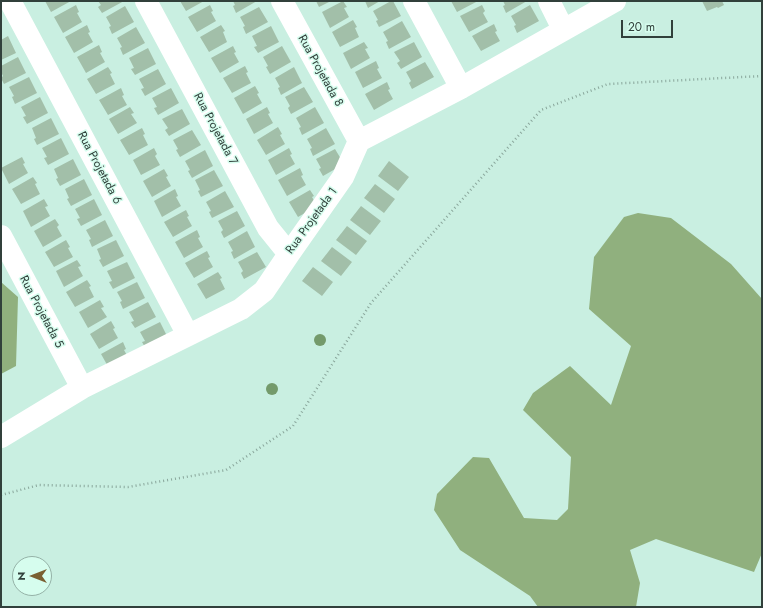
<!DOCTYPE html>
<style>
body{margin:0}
#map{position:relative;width:763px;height:608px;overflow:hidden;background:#c9efe1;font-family:Jost,sans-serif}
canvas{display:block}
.frame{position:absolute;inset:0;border:2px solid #31403b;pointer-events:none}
.north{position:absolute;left:12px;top:556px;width:40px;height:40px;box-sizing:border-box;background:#d6fdee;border:1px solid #94b1a6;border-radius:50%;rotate:270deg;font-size:11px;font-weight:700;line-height:16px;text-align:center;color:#31403b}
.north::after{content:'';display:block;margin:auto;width:14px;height:18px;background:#7a6032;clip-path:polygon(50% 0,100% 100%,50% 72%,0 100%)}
.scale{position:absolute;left:621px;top:20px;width:52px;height:18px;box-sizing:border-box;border:2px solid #31403b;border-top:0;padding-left:5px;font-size:12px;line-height:14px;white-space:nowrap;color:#31403b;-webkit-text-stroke:3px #d6fdee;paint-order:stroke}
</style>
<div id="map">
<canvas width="763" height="608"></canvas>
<div class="frame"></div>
<div class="north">N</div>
<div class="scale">20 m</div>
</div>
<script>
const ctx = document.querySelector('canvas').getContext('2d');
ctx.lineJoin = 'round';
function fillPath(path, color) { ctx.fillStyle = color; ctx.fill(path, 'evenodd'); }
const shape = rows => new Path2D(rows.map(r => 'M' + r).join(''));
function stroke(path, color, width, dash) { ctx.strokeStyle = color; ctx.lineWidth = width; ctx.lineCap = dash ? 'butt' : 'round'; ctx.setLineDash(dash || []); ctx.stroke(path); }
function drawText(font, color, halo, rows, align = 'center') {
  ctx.font = font + ' Jost,sans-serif'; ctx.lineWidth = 3; ctx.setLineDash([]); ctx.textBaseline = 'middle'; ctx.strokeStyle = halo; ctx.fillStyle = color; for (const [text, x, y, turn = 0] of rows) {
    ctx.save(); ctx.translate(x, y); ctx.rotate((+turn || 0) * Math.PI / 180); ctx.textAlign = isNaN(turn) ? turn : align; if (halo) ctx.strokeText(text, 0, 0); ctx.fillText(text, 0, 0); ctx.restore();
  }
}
const forest = shape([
 [638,213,671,218,731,264,762,299,762,553,754,572,656,539,630,550,640,583,636,607,538,607,530,596,460,550,434,510,437,494,473,457,489,458,524,518,557,520,568,509,571,457,523,410,533,393,570,366,611,405,631,346,589,309,594,257,624,217],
 [1,282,18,297,16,366,1,374]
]);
const building = shape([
 [45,1,71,1,51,12],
 [98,1,124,1,102,13,98,7,101,5],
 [180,1,204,1,186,11],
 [233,1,257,1,236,13,233,6,235,5],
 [316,1,331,1,319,7],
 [343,1,347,7,344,8,349,17,330,28,322,12],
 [365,1,380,1,368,8],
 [391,1,393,1,401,16,379,27,376,21,378,20,373,11],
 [451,1,478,1,457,12],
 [503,1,527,1,506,13,503,6,505,5],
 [702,1,722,1,724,5,718,8,717,7,707,11],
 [76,5,79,12,77,13,82,22,63,33,54,17],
 [210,5,213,11,211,12,216,21,197,32,188,17],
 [482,5,485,11,483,13,488,22,469,32,460,16],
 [530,5,539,21,517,33,514,26,516,25,511,16],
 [125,6,134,22,112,34,109,27,111,26,106,17],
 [259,7,268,22,246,34,243,27,245,26,240,17],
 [353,20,357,27,355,28,359,37,340,47,332,32],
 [402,21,411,37,389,49,386,42,388,41,383,32],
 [494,24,497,31,495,32,500,41,481,51,472,36],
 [87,25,90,32,88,33,93,42,74,53,65,37],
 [221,25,225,31,223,32,227,42,209,52,200,37],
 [271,26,279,42,258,53,254,47,257,46,252,36],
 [136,27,145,43,123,55,120,48,122,47,117,38],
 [8,36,16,53,1,60,1,40],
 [364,42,368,48,365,49,370,58,351,69,343,53],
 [414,42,422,57,401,69,397,63,400,61,394,52],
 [99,45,102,52,100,53,105,62,86,73,77,57],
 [233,46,236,52,234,53,239,62,220,73,211,58],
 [282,46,291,62,270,74,266,67,268,66,263,57],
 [148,48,156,64,135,75,131,69,134,68,129,58],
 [18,57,26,73,4,84,1,78,3,76,1,72,1,66],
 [376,61,379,68,377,69,382,78,363,88,355,72],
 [425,62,434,77,412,89,409,83,411,81,406,72],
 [245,66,248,72,246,73,251,83,232,93,223,78],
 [108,67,112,73,110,74,115,84,96,94,87,79],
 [294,67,302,83,281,95,278,88,280,87,275,78],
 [158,69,166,84,145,96,141,89,144,88,139,79],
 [29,77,37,93,15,104,12,97,14,96,9,87],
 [387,82,390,89,388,90,393,99,374,110,365,94],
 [255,86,259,93,257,94,262,103,243,114,234,98],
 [304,87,313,102,291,114,288,108,290,106,285,97],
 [121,88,124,95,122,96,127,105,108,115,99,100],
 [171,88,179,103,158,115,154,108,157,107,152,98],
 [40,97,48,113,27,124,23,117,26,116,21,107],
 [130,107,134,113,131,114,137,123,118,134,109,119],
 [267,107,270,113,268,114,273,123,254,134,246,119],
 [315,107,324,123,302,135,299,128,301,127,296,118],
 [182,109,190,124,169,136,165,130,168,128,162,119],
 [51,118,59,134,37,145,34,139,36,138,32,128],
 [278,127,282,134,280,135,285,144,266,155,257,140],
 [142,128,145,134,143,135,148,145,129,155,120,140],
 [326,128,335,144,313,156,310,149,312,148,307,139],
 [192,130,201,145,180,157,176,150,178,149,173,140],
 [61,138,69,154,48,165,44,158,47,157,42,148],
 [154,148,157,154,155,156,160,165,141,175,133,160],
 [289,148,292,154,290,155,295,164,276,175,268,160],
 [335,149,344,164,323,176,319,169,321,168,316,159],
 [205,150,213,166,192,178,188,171,190,170,185,161],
 [22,157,25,163,23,164,28,173,9,184,1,168],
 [73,159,81,175,60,186,56,179,58,178,54,169],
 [389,161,409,177,398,191,378,176],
 [300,168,303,175,301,176,306,185,287,196,278,180],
 [164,169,168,176,166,177,171,186,152,197,143,181],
 [214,170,223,186,201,197,198,191,200,190,195,180],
 [33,177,37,183,35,184,40,194,21,204,12,189],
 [84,179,92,195,71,206,67,199,69,198,65,189],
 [375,184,395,199,384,213,364,198],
 [175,189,178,196,176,197,181,206,162,217,154,201],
 [310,190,314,196,312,197,317,206,298,217,289,202],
 [225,191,234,207,212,218,209,212,211,211,206,202],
 [44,199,48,206,45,207,50,216,31,227,23,211],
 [94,199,102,215,81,226,77,219,80,218,75,209],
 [361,206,381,221,370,235,350,220],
 [186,210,189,216,187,217,192,226,173,237,164,222],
 [237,211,245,226,224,238,221,232,223,230,218,221],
 [55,219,59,225,57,227,62,236,43,247,34,231],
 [105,220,113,236,92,247,89,240,91,239,86,230],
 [347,226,367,241,356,255,336,240],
 [197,230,200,237,198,238,203,247,184,258,175,242],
 [247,231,255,247,234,259,231,252,233,251,228,242],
 [66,240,70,247,68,248,73,257,54,267,45,252],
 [116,240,124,256,103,267,99,260,101,259,97,249],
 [332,247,352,262,341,276,321,261],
 [207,251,210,257,208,258,213,267,194,278,185,263],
 [257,252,266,267,244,279,241,273,243,271,238,262],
 [77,260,81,266,78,267,83,276,64,287,56,271],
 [127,262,135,278,113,289,109,282,112,281,107,271],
 [313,267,333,282,322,296,302,281],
 [218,272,222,278,220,279,225,289,206,299,197,284],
 [87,280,91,286,89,287,94,297,75,307,66,292],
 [137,282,145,298,123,309,120,302,122,301,117,292],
 [100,300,104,307,101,308,107,317,88,328,79,312],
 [148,302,156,317,135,328,131,322,134,321,129,312],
 [111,321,115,328,113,329,118,338,99,349,90,334],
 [160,322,168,338,146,349,142,342,145,341,140,332],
 [123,342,126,349,124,350,129,359,110,370,101,354]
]);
const path = shape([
 [1,495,39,485,128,487,226,470,293,426,371,303,541,110,608,84,762,76]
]);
const minor = shape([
 [10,1,188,335],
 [146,1,268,228,289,254],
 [282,1,359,141],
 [414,1,461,88],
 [549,1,563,29],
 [1,236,82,388],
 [1,437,82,388,241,309,264,291,289,254,343,177,359,141,461,88,615,1]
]);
const trees = [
 [320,340],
 [272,389]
];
const streetNames = [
 ["Rua Projetada 8",320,71,61],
 ["Rua Projetada 7",215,129,62],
 ["Rua Projetada 6",99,168,62],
 ["Rua Projetada 1",312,221,-54],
 ["Rua Projetada 5",41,312,62]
];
fillPath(forest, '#90b07e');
fillPath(building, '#a2bfa9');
stroke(path, '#89a69b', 2.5, [1, 3]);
stroke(minor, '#fff', 22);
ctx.fillStyle = '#749a6b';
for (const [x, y] of trees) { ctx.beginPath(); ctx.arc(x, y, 6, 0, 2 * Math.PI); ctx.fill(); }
drawText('12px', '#31403b', '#d6fdee', streetNames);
</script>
